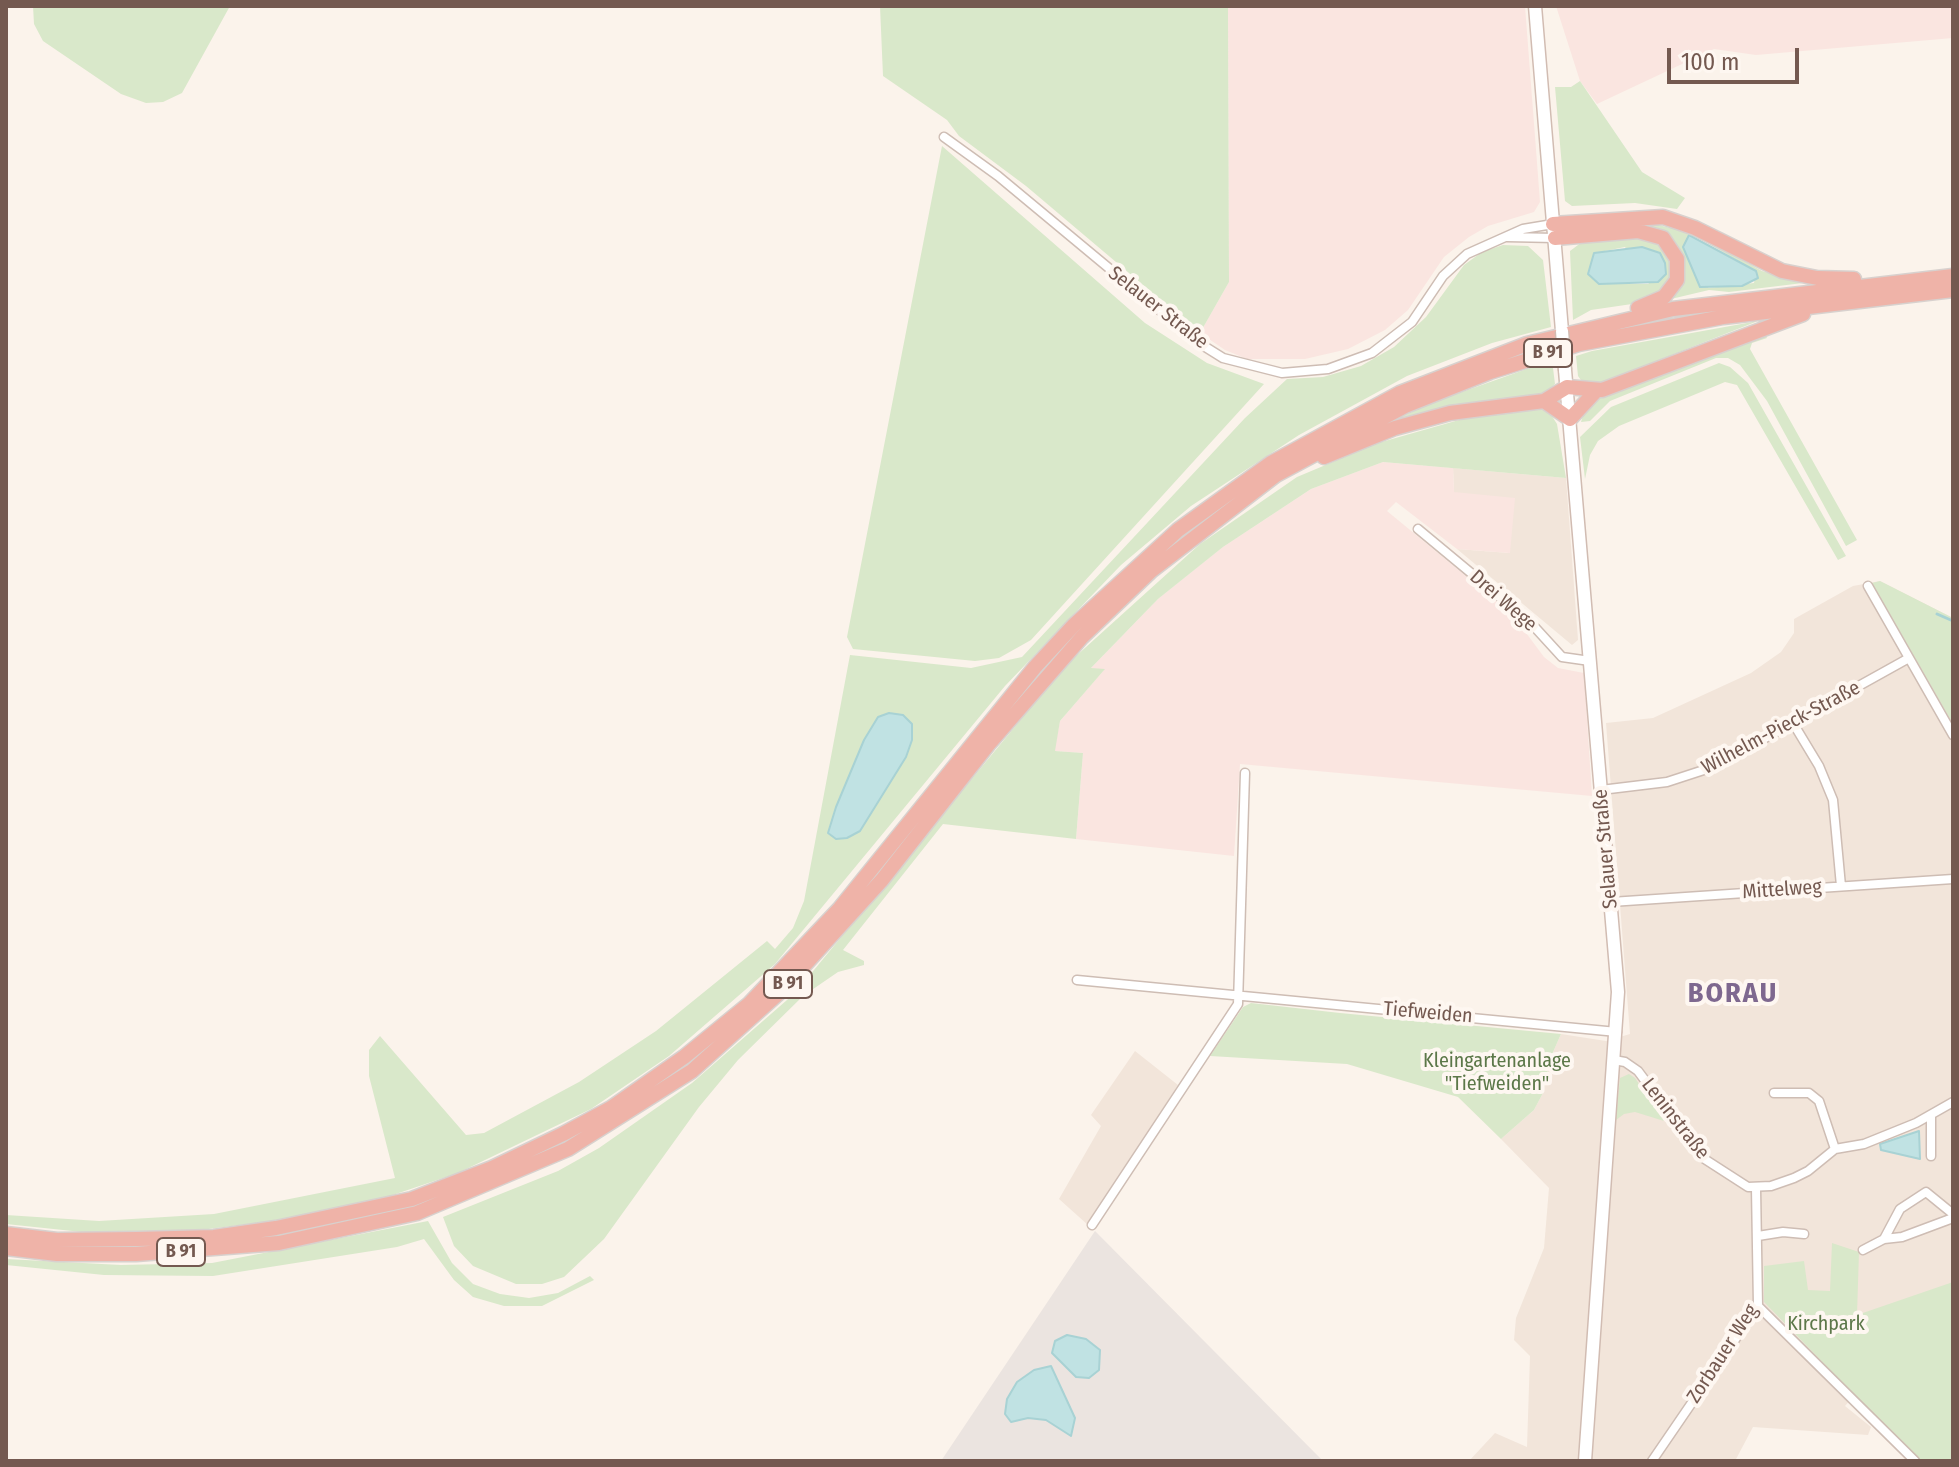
<!DOCTYPE html>
<meta charset="utf-8">
<style>
body{margin:0}
#map{position:relative;width:1959px;height:1467px;overflow:hidden;background:#fbf3eb;font-family:"Fira Sans Condensed",sans-serif}
canvas{display:block}
.frame{position:absolute;inset:0;border:8px solid #745950;pointer-events:none}
.scale{position:absolute;left:1667px;top:48px;width:132px;height:36px;box-sizing:border-box;border:4px solid #745950;border-top:0;padding-left:10px;font-size:24px;line-height:28px;white-space:nowrap;color:#745950;-webkit-text-stroke:6px #fef7f1;paint-order:stroke}
</style>
<div id="map">
<canvas width="1959" height="1467"></canvas>
<div class="frame"></div>
<div class="scale">100 m</div>
</div>
<script>
const ctx = document.querySelector('canvas').getContext('2d');
ctx.lineJoin = 'round';
function fillPath(path, color) { ctx.fillStyle = color; ctx.fill(path, 'evenodd'); }
const shape = rows => new Path2D(rows.map(r => 'M' + r).join(''));
function stroke(path, color, width, dash) { ctx.strokeStyle = color; ctx.lineWidth = width; ctx.lineCap = dash ? 'butt' : 'round'; ctx.setLineDash(dash || []); ctx.stroke(path); }
function drawText(font, color, halo, rows, align = 'center') {
  ctx.font = font + ' "Fira Sans Condensed",sans-serif'; ctx.lineWidth = 8; ctx.setLineDash([]); ctx.textBaseline = 'middle'; ctx.strokeStyle = halo; ctx.fillStyle = color; for (const [text, x, y, turn = 0] of rows) {
    ctx.save(); ctx.translate(x, y); ctx.rotate((+turn || 0) * Math.PI / 180); ctx.textAlign = isNaN(turn) ? turn : align; if (halo) ctx.strokeText(text, 0, 0); ctx.fillText(text, 0, 0); ctx.restore();
  }
}
const residential = shape([
 [1453,468,1566,478,1578,640,1572,645,1457,549,1510,553,1454,492],
 [1880,581,1953,618,1953,1282,1845,1406,1871,1427,1868,1435,1753,1427,1735,1461,1469,1461,1495,1433,1527,1447,1530,1356,1514,1340,1516,1318,1544,1248,1549,1188,1501,1139,1534,1110,1543,1093,1550,1059,1561,1034,1606,1041,1630,1034,1606,723,1653,718,1751,673,1781,652,1794,633,1794,619,1853,586],
 [1135,1051,1178,1085,1088,1225,1059,1199,1101,1126,1091,1115]
]);
const commercial = shape([
 [1228,6,1525,6,1540,202,1534,212,1488,226,1469,237,1444,257,1408,310,1385,330,1348,349,1305,359,1247,359,1225,350,1200,333,1229,282],
 [1556,6,1953,6,1953,38,1756,55,1714,49,1597,104,1580,81],
 [1383,462,1453,468,1454,492,1515,498,1510,553,1457,549,1396,502,1387,511,1512,614,1544,657,1558,668,1584,673,1592,796,1240,764,1234,856,1076,839,1083,753,1054,751,1060,721,1104,670,1090,669,1158,599,1223,547,1311,489]
]);
const industrial = shape([
 [1095,1231,1323,1461,941,1461]
]);
const green = shape([
 [33,6,230,6,182,93,163,102,146,103,121,94,43,41,34,24],
 [880,6,1228,6,1229,282,1200,333,1026,186,959,136,947,120,883,76],
 [1580,81,1642,172,1685,198,1677,209,1635,203,1572,206,1565,201,1555,87,1571,87],
 [942,146,1145,323,1207,363,1264,384,1031,640,999,658,975,661,853,649,847,637],
 [1650,223,1696,234,1762,271,1803,283,1729,292,1709,290,1671,299,1684,275,1681,253,1663,231,1646,225],
 [1695,236,1756,271,1754,283,1708,288],
 [1637,238,1657,243,1669,258,1671,274,1661,293,1632,304,1591,310,1573,320,1570,251,1582,242],
 [1625,247,1649,284,1599,284,1595,253],
 [1503,245,1528,246,1543,260,1551,327,1492,343,1407,376,1299,435,1191,506,1121,565,1005,686,775,964,669,1056,591,1109,458,1173,387,1197,295,1218,177,1233,82,1232,6,1224,6,1215,99,1221,214,1214,395,1178,369,1076,369,1050,380,1036,466,1135,484,1133,579,1082,656,1031,767,941,775,949,793,928,804,901,850,655,971,668,1022,657,1245,418,1287,379,1323,377,1361,366,1394,347,1426,317,1464,265,1482,252],
 [1758,321,1598,384,1583,383,1578,376,1576,356,1592,351],
 [1764,332,1767,338,1752,343,1750,349,1857,540,1846,546,1767,401,1740,365,1728,358,1716,358,1610,401,1590,421,1581,422,1584,412,1599,396],
 [1552,360,1555,384,1545,393,1465,404,1374,430,1431,403],
 [1719,363,1730,367,1748,383,1846,556,1838,560,1737,385,1725,382,1619,426,1598,441,1590,455,1585,479,1580,437,1611,407],
 [1538,408,1550,413,1557,424,1566,478,1383,462,1311,489,1223,547,1158,599,1091,668,1105,669,1060,721,1055,751,1083,753,1076,839,943,824,843,950,864,961,864,965,838,972,803,996,738,1060,699,1107,604,1239,564,1277,542,1284,516,1284,473,1266,454,1246,443,1217,558,1171,599,1148,692,1083,795,993,1065,666,1200,544,1297,477,1378,443,1466,418],
 [1880,581,1953,618,1953,724,1872,583],
 [1251,1003,1340,1013,1561,1034,1550,1059,1543,1093,1534,1110,1501,1139,1458,1097,1347,1064,1210,1056,1243,1007],
 [1629,1074,1635,1078,1664,1121,1635,1112,1624,1114,1616,1120,1620,1078],
 [428,1221,452,1263,473,1284,500,1294,529,1298,558,1293,590,1276,594,1280,542,1306,504,1306,473,1297,454,1280,424,1239,397,1247,213,1276,104,1275,6,1265,6,1259,121,1265,212,1263],
 [1832,1243,1859,1252,1857,1315,1953,1282,1953,1461,1919,1461,1764,1302,1764,1266,1804,1261,1808,1290,1830,1291]
]);
const water = shape([
 [1689,235,1756,271,1758,278,1742,286,1700,287,1683,247,1689,235],
 [1642,247,1660,253,1665,263,1666,274,1658,282,1599,284,1588,274,1594,253,1642,247],
 [889,713,903,715,912,724,912,740,906,757,860,831,847,838,836,839,828,833,836,807,864,740,878,717,889,713],
 [1919,1131,1920,1159,1881,1150,1880,1144,1919,1131],
 [1067,1335,1086,1339,1100,1350,1099,1370,1089,1378,1076,1377,1052,1353,1055,1341,1067,1335],
 [1051,1366,1075,1418,1071,1436,1046,1420,1028,1418,1011,1422,1005,1414,1007,1399,1017,1382,1034,1370,1051,1366]
]);
const stream = shape([
 [1937,614,1953,621]
]);
const street = shape([
 [944,137,998,176,1199,343,1223,358,1282,373,1328,369,1372,353,1412,322,1443,276,1467,254,1523,229,1553,224],
 [1507,237,1555,238],
 [1418,529,1530,622,1562,657,1590,661],
 [1868,586,1953,735],
 [1793,723,1819,766,1833,800,1841,886],
 [1601,790,1667,782,1713,767,1909,658],
 [1611,902,1953,879],
 [1077,980,1617,1032],
 [1614,1060,1625,1062,1638,1071,1703,1158,1748,1187,1771,1186,1794,1178,1808,1171,1835,1149,1864,1144,1916,1123,1953,1102],
 [1774,1093,1809,1093,1819,1101,1835,1149],
 [1931,1116,1931,1156],
 [1092,1225,1238,1004,1245,773],
 [1758,1236,1783,1232,1804,1234],
 [1884,1239,1900,1209,1926,1192,1953,1214],
 [1863,1250,1884,1239,1902,1237,1953,1218],
 [1758,1306,1915,1461],
 [1652,1461,1758,1306,1756,1188]
]);
const secondary = shape([
 [1535,6,1562,331],
 [1565,370,1618,992,1585,1461]
]);
const highway = shape([
 [1553,224,1663,217,1695,228,1782,271,1817,278,1854,279],
 [1555,238,1638,231,1663,238,1677,259,1677,280,1664,297,1638,308],
 [1544,401,1570,419,1596,391],
 [1324,457,1395,428,1450,413,1544,401,1567,387,1602,390,1803,314],
 [6,1234,57,1240,137,1239,214,1237,276,1228,412,1199,492,1168,563,1134,611,1108,684,1057,749,1004,840,908,1035,667,1073,626,1178,530,1271,463,1400,393,1527,344,1673,309,1953,276],
 [6,1248,57,1254,136,1254,279,1243,417,1213,568,1149,692,1071,780,992,882,880,988,745,1082,637,1151,571,1276,475,1405,406,1490,372,1579,344,1723,317,1953,290]
]);
const secondaryBridge = shape([
 [1562,331,1565,370]
]);
const shields = [
 [1548,353,48],
 [788,984,48],
 [181,1252,48]
];
const shieldNames = [
 ["B 91",1548,353],
 ["B 91",788,984],
 ["B 91",181,1252]
];
const streetNames = [
 ["Selauer Straße",1158,308,38],
 ["Drei Wege",1503,601,41],
 ["Wilhelm-Pieck-Straße",1781,728,-28],
 ["Selauer Straße",1606,849,-95],
 ["Mittelweg",1782,890,-4],
 ["Tiefweiden",1428,1013,5],
 ["Leninstraße",1675,1119,52],
 ["Zorbauer Weg",1723,1354,-57]
];
const parkNames = [
 ["Kleingartenanlage",1497,1061],
 ["\"Tiefweiden\"",1497,1084],
 ["Kirchpark",1826,1324]
];
const districtNames = [
 ["BORAU",1733,994]
];
fillPath(residential, '#f2e5da');
fillPath(commercial, '#fae5e0');
fillPath(industrial, '#ebe4e0');
fillPath(green, '#d9e8ca');
fillPath(water, '#c0e2e3');
stroke(water, '#a8d2d4', 2);
stroke(stream, '#a8d2d4', 3);
stroke(street, '#cebdb4', 11);
stroke(secondary, '#d1bcb2', 15);
stroke(highway, '#d8d1ce', 17);
stroke(street, '#fff', 8);
stroke(secondary, '#fff', 12);
stroke(highway, '#efb3a8', 14);
stroke(secondaryBridge, '#d1bcb2', 15, []);
stroke(secondaryBridge, '#fff', 12);
for (const [x, y, w] of shields) { const box = new Path2D(); box.roundRect(x - w / 2, y - 14, w, 28, 6); ctx.fillStyle = '#fef7f1'; ctx.fill(box); stroke(box, '#745950', 2); }
drawText('bold 18px', '#745950', null, shieldNames);
drawText('20px', '#745950', '#fef7f1', streetNames);
drawText('20px', '#5c7849', '#fef7f1', parkNames);
ctx.letterSpacing = '2px';
drawText('bold 28px', '#7e688f', '#fef7f1', districtNames);
ctx.letterSpacing = '0px';
</script>
